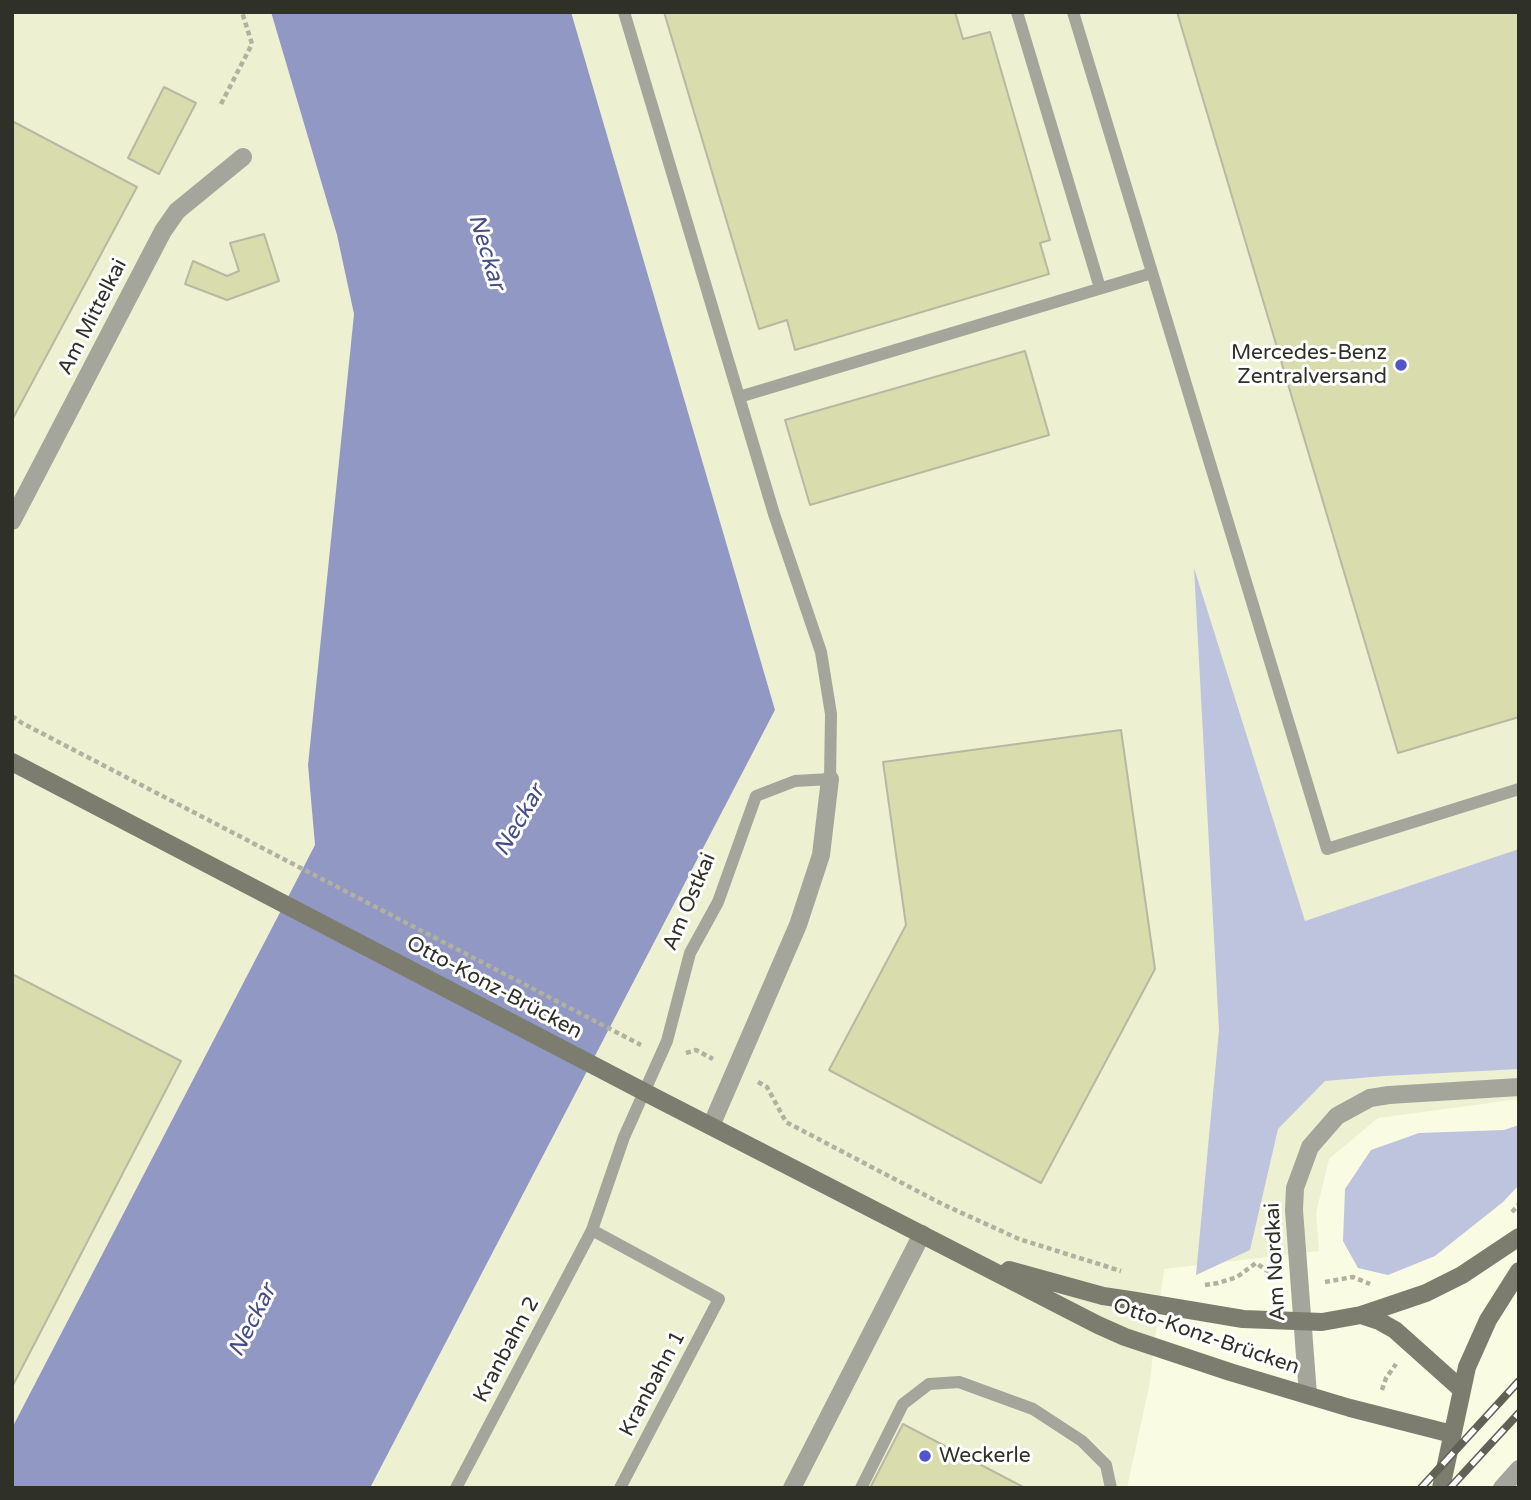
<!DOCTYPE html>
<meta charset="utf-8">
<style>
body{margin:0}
#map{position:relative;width:1531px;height:1500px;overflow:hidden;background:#f9fbe3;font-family:"Varela Round",sans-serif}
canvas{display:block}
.frame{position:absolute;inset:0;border:14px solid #2f3027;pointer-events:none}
</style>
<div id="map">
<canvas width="1531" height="1500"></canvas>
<div class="frame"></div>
</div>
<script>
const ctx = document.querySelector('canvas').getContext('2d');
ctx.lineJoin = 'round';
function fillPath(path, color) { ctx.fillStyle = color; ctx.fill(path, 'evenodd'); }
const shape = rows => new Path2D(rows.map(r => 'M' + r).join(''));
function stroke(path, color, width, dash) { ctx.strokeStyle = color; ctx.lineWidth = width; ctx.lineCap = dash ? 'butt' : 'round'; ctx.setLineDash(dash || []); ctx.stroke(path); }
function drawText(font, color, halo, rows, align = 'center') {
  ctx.font = font + ' "Varela Round",sans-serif'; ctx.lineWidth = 6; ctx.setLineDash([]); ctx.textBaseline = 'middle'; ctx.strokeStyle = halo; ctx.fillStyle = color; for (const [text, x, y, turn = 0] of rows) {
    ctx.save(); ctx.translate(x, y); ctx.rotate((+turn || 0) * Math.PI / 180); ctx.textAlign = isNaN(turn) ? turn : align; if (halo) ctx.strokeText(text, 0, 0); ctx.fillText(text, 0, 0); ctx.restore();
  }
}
const built = shape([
 [12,12,271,12,337,235,354,314,308,765,315,845,12,1428],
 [571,12,1519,12,1519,1099,1378,1118,1329,1159,1316,1213,1319,1251,1164,1269,1149,1387,1127,1488,370,1488,775,710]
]);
const green = shape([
 [1194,568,1305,921,1519,849,1519,1069,1384,1076,1325,1081,1278,1129,1250,1250,1196,1275,1219,1030],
 [1519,1125,1519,1185,1503,1202,1435,1256,1388,1275,1358,1268,1343,1241,1345,1189,1371,1150,1419,1133,1504,1130]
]);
const water = shape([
 [271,12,571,12,775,710,370,1488,12,1488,12,1428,315,845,308,765,354,314,337,235]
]);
const building = shape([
 [664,12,955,12,963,39,990,32,1050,240,1040,243,1049,274,795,350,787,320,759,329,664,12],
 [1177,12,1519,12,1519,717,1398,753,1177,12],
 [164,87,196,103,159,174,128,158,164,87],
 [12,121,137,187,12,420,12,121],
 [264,234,279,281,227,300,185,284,193,261,227,276,239,271,230,243,264,234],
 [1025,351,1049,435,810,505,785,420,1025,351],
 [1121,730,1155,969,1041,1183,829,1070,906,925,883,762,1121,730],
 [12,974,181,1061,12,1387,12,974],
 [903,1424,1025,1488,870,1488,903,1424]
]);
const path = shape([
 [221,104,252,44,242,12],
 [12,716,22,723,641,1045],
 [686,1053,696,1050,713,1059],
 [758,1082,767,1087,786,1122,942,1204,1019,1239,1121,1271],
 [1512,1212,1519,1204],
 [1325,1282,1353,1277,1370,1284],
 [1205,1285,1218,1283,1237,1277,1256,1263,1275,1276],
 [1382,1390,1386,1378,1396,1364]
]);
const lane = shape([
 [1017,12,1100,288],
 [1073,12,1327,849,1519,789],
 [739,397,1152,273],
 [456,1488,592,1230],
 [620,1488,719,1299,592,1230,624,1137,667,1041,690,953,718,902,756,796,795,781,830,779,831,714,821,652,774,514,624,12],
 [861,1488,903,1404,929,1384,959,1382,1033,1409,1082,1441,1106,1465,1111,1488]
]);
const street = shape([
 [12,521,163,231,177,211,243,157],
 [711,1126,798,925,821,855,830,779],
 [1308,1395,1294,1210,1295,1188,1310,1147,1337,1116,1370,1098,1389,1095,1519,1087],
 [792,1488,922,1234],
 [1502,1488,1519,1469]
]);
const secondary = shape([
 [12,762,658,1099,1098,1325,1125,1337,1230,1372,1350,1408,1452,1434],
 [1009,1270,1103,1296,1130,1300,1243,1319,1322,1322,1361,1315,1426,1293,1462,1275,1519,1237],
 [1361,1315,1379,1321,1395,1330,1461,1389],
 [1441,1488,1467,1367,1488,1320,1519,1271]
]);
const rail = shape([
 [1421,1488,1519,1381],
 [1450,1488,1519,1413]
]);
const markers = [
 [1401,365,7,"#5154cb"],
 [925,1456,7,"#5154cb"]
];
const streetNames = [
 ["Am Mittelkai",93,317,-63],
 ["Am Ostkai",690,902,-67],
 ["Otto-Konz-Brücken",494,988,28],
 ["Am Nordkai",1276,1262,-93],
 ["Otto-Konz-Brücken",1206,1337,19],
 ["Kranbahn 2",507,1350,-62],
 ["Kranbahn 1",653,1384,-62]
];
const poiNames = [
 ["Mercedes-Benz",1387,353],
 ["Zentralversand",1387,377],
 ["Weckerle",939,1456,"left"]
];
const waterNames = [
 ["Neckar",486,252,73],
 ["Neckar",520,821,-60],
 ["Neckar",253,1321,-63]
];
fillPath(built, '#edf0d1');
fillPath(green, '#bec3de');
fillPath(water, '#9098c3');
fillPath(building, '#d9dcac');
stroke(building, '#b7b9a2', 2);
stroke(path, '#b0b29f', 4.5, [5, 3.5]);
stroke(lane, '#a4a59b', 12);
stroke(street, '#a4a59b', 18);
stroke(secondary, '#7c7d6f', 18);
stroke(rail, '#606255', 8);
stroke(rail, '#fff', 5, [16]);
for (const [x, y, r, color] of markers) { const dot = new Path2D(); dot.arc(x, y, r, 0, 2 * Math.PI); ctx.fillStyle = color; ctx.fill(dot); stroke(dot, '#fff', 2.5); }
drawText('21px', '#2f3027', '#fff', streetNames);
drawText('21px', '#2f3027', '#fff', poiNames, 'right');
drawText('italic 23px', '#464d86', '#fff', waterNames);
</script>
